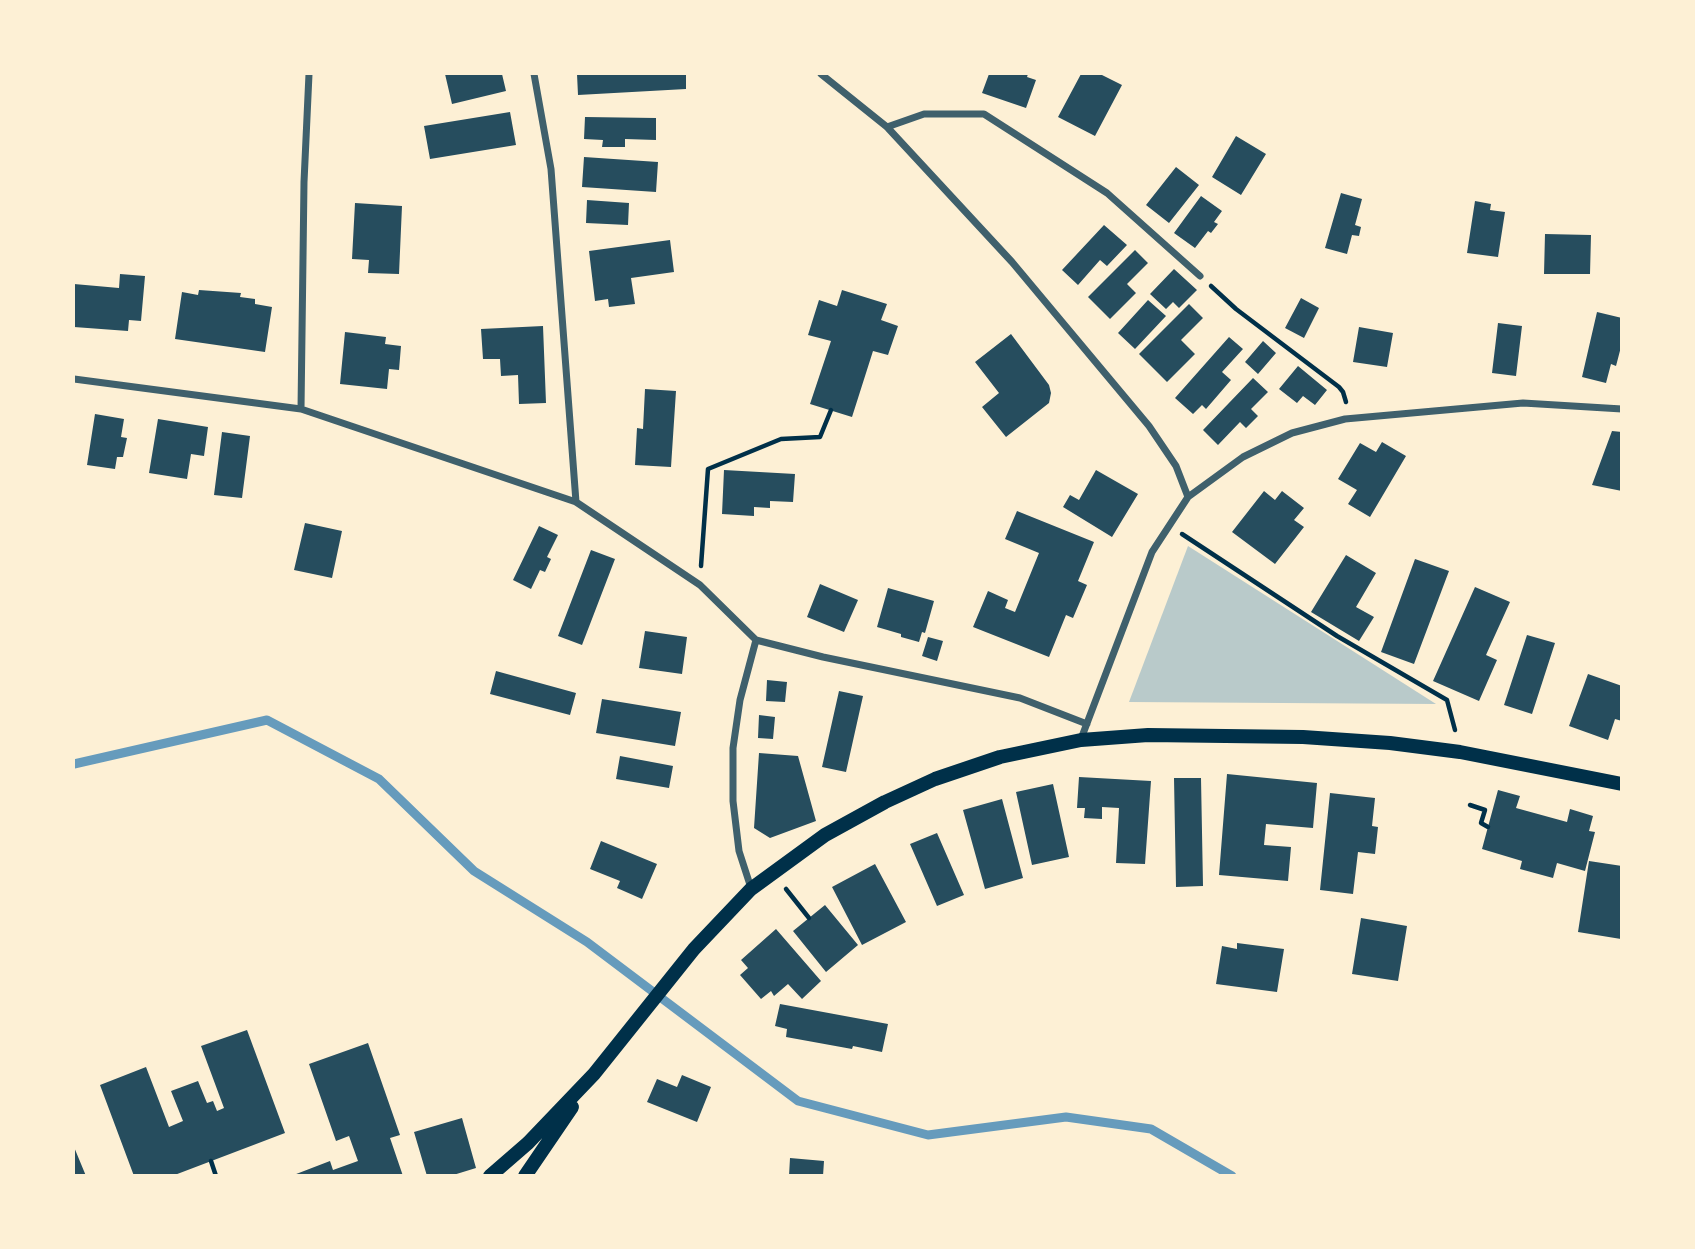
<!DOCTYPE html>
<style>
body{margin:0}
#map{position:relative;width:1695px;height:1249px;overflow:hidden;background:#fdf0d5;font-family:"Playfair Display",serif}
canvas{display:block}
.frame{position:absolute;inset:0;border:75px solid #fdf0d5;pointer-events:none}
</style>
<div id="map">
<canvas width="1695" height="1249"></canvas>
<div class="frame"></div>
</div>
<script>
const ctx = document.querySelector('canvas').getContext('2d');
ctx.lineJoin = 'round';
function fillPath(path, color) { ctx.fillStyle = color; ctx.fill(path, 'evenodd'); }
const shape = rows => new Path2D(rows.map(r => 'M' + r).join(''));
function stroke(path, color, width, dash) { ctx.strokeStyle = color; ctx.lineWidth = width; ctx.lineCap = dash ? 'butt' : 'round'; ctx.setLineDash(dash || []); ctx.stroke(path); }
const green = shape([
 [1188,546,1436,704,1129,702]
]);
const stream = shape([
 [74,764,267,720,379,779,474,871,587,942,798,1101,928,1135,1066,1117,1151,1129,1232,1176]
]);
const building = shape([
 [445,74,502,74,506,91,452,104],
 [577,74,686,74,686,89,578,95],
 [989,74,1028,74,1027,77,1036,80,1026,108,982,93],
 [1081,74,1100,74,1122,85,1095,136,1058,117],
 [510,112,516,145,430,159,424,126],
 [585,117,656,118,656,140,625,139,625,147,602,147,603,140,584,139],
 [1236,136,1266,154,1241,195,1212,177],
 [584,157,658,162,656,192,582,187],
 [1176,167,1199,185,1169,223,1146,205],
 [1341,193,1362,199,1355,225,1361,227,1359,236,1352,235,1347,254,1325,248],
 [1201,196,1222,211,1214,222,1218,224,1211,233,1208,231,1195,248,1174,233],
 [587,200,629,203,628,225,586,223],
 [1475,201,1491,204,1490,210,1505,212,1498,257,1467,253],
 [355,203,402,206,399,274,368,273,369,260,352,259],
 [1104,225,1127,245,1107,266,1100,260,1078,285,1062,270],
 [1545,234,1591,235,1590,274,1544,274],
 [670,240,674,272,631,278,635,304,609,307,608,299,595,301,589,251],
 [1135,250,1148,263,1127,284,1136,293,1110,319,1088,297],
 [1174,269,1197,290,1179,308,1173,302,1166,309,1150,294],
 [120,274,145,276,141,321,129,320,128,331,74,327,74,284,119,288],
 [199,290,241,293,240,297,255,299,255,304,272,307,265,352,175,339,182,292,198,295],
 [842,290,887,304,881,320,898,326,888,355,873,351,852,417,810,404,831,341,808,335,819,300,837,306],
 [1301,298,1319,308,1304,338,1285,328],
 [1148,300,1166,316,1135,349,1118,333],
 [1189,304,1203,318,1181,340,1195,354,1167,382,1139,354],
 [1597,312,1622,318,1622,343,1616,366,1611,364,1606,383,1582,377],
 [1498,323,1522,326,1516,376,1492,373],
 [543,326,546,403,519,404,518,375,501,376,500,359,483,359,481,329],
 [1359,327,1393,333,1387,367,1353,362],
 [345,332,386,337,385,344,401,346,399,370,389,369,387,389,340,384],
 [1011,334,1049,385,1051,393,1049,403,1006,437,982,407,999,393,975,362],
 [1229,337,1243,349,1222,372,1231,380,1206,409,1202,405,1193,414,1175,398],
 [1263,341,1276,353,1258,374,1245,362],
 [1298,366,1327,390,1315,405,1303,396,1297,403,1279,389],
 [1253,378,1268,392,1251,409,1258,416,1246,428,1240,422,1218,445,1203,430],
 [645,389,676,391,671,467,635,465,637,428,643,429],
 [95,414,124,419,121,437,127,438,123,457,117,457,115,469,87,465],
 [158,419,208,427,204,456,191,454,187,479,149,473],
 [1612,431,1622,432,1622,491,1592,485],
 [222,432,250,436,242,498,214,495],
 [1382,442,1406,456,1370,517,1348,504,1357,490,1338,479,1360,443,1376,452],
 [724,470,795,474,793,502,770,501,770,508,754,507,754,516,722,514],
 [1096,470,1138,494,1112,537,1063,507,1070,495,1079,500],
 [1264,491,1275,500,1282,491,1304,508,1294,520,1304,527,1275,564,1232,532],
 [1017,511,1094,542,1078,581,1087,585,1073,618,1066,615,1049,657,973,627,988,591,1008,600,1005,608,1015,612,1039,553,1005,539],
 [305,523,342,531,332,578,294,570],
 [539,526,558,535,547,557,551,559,545,572,540,570,531,589,513,580],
 [591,550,615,559,582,645,558,636],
 [1346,555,1376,573,1356,607,1374,617,1359,641,1311,612],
 [1415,559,1449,571,1414,664,1381,652],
 [820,584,858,600,844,632,807,617],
 [1475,587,1510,602,1486,655,1497,660,1479,701,1433,681],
 [888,588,934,601,925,633,922,632,919,642,901,637,901,634,877,627],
 [645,631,687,637,682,674,639,668],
 [1527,635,1555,643,1532,714,1504,705],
 [928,637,943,641,937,661,922,656],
 [496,671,576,693,570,715,490,694],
 [1588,674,1622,686,1622,721,1615,719,1608,740,1569,726],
 [767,680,787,682,785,702,766,701],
 [839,691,863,696,846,772,822,767],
 [602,699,681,712,675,746,596,733],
 [759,715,775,717,773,739,758,738],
 [759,753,798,756,816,821,770,838,754,828],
 [620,756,673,766,669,788,616,779],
 [1227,774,1317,783,1313,828,1266,824,1264,845,1291,847,1288,881,1219,875],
 [1079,777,1151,781,1145,864,1116,863,1119,808,1102,807,1102,819,1084,818,1085,808,1077,808],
 [1174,778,1201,778,1203,886,1176,887],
 [1053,784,1069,857,1032,865,1016,792],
 [1498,790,1520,796,1516,808,1567,822,1570,809,1593,816,1589,831,1595,832,1585,871,1557,863,1553,878,1520,869,1522,861,1482,849],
 [1330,793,1375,798,1372,826,1378,827,1375,854,1358,852,1353,894,1320,890],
 [1002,799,1023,878,985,889,963,810],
 [937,833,964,895,937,906,910,844],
 [601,841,657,864,642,899,617,888,620,881,590,869],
 [1589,861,1622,866,1621,939,1578,932],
 [875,864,906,922,862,945,832,887],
 [825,905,858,945,826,972,793,931],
 [1361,918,1407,926,1398,981,1352,974],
 [776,929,821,981,802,999,788,984,774,996,771,991,761,999,740,975,748,968,741,960],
 [1237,943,1284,949,1277,992,1216,984,1222,946,1237,949],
 [780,1004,888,1024,882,1052,853,1046,852,1049,786,1037,787,1029,775,1026],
 [247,1030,285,1133,172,1176,134,1176,100,1085,146,1067,169,1127,183,1121,171,1091,198,1081,207,1103,213,1101,217,1111,224,1108,201,1046],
 [368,1043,400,1135,390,1138,403,1176,291,1176,330,1161,333,1170,358,1161,349,1136,336,1141,309,1064],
 [682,1075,711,1087,697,1122,647,1102,657,1079,677,1087],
 [462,1118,476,1168,450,1176,427,1176,414,1132],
 [74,1147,86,1176,74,1176],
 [790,1158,824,1161,823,1176,789,1176]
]);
const path = shape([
 [1211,286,1236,309,1339,387,1343,392,1346,402],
 [1182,534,1337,636,1447,700,1455,730],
 [701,566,708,469,781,439,820,437,831,410],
 [1470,805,1485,810,1481,823,1488,827],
 [786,889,809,918],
 [211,1161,216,1176]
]);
const minor = shape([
 [534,74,551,169,576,502],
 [821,74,887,127,1012,262,1149,426,1176,466,1188,497],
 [887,127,924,114,984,114,1107,193,1200,276],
 [74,379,301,409,576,502,700,585,756,640,823,657,1020,698,1087,724],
 [301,409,304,182,309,74],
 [1081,739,1152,552,1188,497,1243,457,1292,433,1345,419,1523,403,1622,409],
 [751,888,739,851,733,801,733,748,740,700,756,640]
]);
const secondary = shape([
 [490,1176,528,1143,594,1074,694,949,751,889,825,835,885,802,935,779,1000,757,1081,740,1148,735,1303,737,1390,743,1460,752,1622,784],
 [525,1176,572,1107]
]);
fillPath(green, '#b9caca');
stroke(stream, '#669bbc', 9);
fillPath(building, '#264d5e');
stroke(path, '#003049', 4.5);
stroke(minor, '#3f606c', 7);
stroke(secondary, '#003049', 14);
</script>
